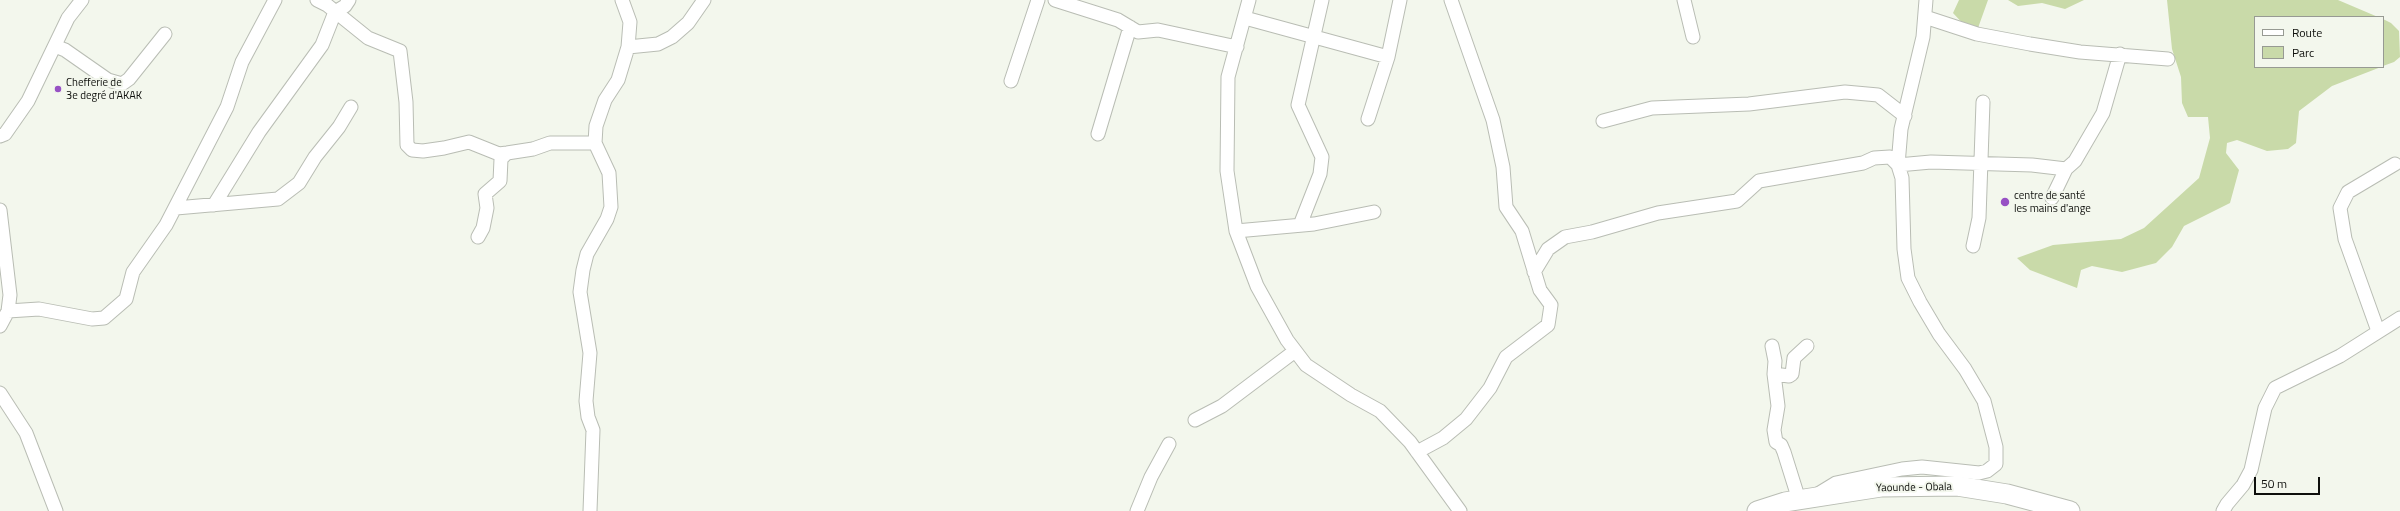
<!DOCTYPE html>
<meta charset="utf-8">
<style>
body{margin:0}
#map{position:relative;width:2400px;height:511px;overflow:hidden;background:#f3f7ed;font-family:"Titillium Web",sans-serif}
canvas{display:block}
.legend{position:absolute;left:2254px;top:16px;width:130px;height:52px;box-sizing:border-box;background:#f3f7ed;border:1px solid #979a93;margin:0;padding:5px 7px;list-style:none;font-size:12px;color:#0e0f0c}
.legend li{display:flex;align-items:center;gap:8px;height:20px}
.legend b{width:20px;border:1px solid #979a93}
.scale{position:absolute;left:2254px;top:477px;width:66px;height:18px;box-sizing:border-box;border:2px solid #0e0f0c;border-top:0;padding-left:5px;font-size:12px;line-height:14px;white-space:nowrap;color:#0e0f0c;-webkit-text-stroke:3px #f3f7ed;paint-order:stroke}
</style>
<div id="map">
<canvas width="2400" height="511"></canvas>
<ul class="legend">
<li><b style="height:5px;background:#fff"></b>Route</li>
<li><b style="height:11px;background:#c9daa9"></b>Parc</li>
</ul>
<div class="scale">50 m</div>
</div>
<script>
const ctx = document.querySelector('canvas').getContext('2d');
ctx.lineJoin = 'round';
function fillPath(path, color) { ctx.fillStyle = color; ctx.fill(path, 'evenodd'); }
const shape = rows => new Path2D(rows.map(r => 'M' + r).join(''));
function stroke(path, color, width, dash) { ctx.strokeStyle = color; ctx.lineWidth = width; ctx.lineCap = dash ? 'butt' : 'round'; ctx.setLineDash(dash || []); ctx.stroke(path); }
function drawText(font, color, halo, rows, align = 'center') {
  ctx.font = font + ' "Titillium Web",sans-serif'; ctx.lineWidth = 4; ctx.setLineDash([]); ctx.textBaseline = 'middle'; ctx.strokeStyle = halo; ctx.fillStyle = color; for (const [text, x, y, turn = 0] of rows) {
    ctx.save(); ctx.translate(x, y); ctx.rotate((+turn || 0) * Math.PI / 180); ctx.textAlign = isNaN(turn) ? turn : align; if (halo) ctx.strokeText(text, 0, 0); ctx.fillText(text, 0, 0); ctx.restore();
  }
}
const green = shape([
 [1959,0,1988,0,1978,28,1967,28,1953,13],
 [2008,0,2084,0,2065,9,2042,3,2018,6],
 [2167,0,2338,0,2378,17,2255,17,2255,67,2381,67,2332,86,2299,111,2296,143,2288,149,2267,151,2237,140,2227,143,2226,153,2239,170,2230,203,2184,226,2172,247,2156,263,2122,272,2092,266,2081,270,2077,288,2030,270,2017,258,2053,245,2121,239,2144,228,2199,178,2210,138,2208,117,2188,117,2182,103,2181,77,2172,49],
 [2383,19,2391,23,2399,31,2400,57,2394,62,2383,66]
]);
const minor = shape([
 [317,0,327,5,368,38,400,51,406,102,407,145,412,150,423,151,444,148,469,142,499,154,507,153,533,149,550,143,595,143],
 [1055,0,1118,20,1138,32,1158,30,1237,47],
 [1249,0,1228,77,1227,171,1236,231,1257,286,1287,340,1306,365,1351,395,1380,411,1410,442,1460,511],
 [1684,0,1693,37],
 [1925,17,1977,34,2030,44,2080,52,2168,59],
 [1245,18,1388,57],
 [55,46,65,50,108,80,122,84,129,79,165,34],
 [628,47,658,44,672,37,688,23,704,0],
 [1011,81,1038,0],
 [1368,119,1388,57,1400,0],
 [1603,121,1652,108,1749,104,1845,92,1878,95,1905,116],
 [1098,134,1130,27],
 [0,136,5,134,28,101,68,18,82,0],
 [2052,198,2066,169,2075,161,2103,113,2120,54],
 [214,205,259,132,322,45,335,12,345,6,349,0],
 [176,208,278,199,299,183,315,157,339,127,351,107],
 [0,210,10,295,8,311,0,326],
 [1300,225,1320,174,1322,157,1298,105,1322,0],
 [1236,231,1314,224,1374,212],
 [478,237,483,228,487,208,485,194,500,181,501,159,507,153],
 [1973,246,1979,218,1983,102],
 [1534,272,1548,249,1565,237,1592,232,1658,213,1737,201,1759,181,1863,163,1874,158,1890,157,1898,165,1931,162,2032,165,2066,169],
 [8,311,39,309,92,319,104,318,126,299,133,272,166,225,227,107,242,62,275,0],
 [2378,331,2345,239,2340,208,2348,192,2395,164],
 [1772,346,1775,361,1774,374],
 [0,393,26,433,56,511],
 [1195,420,1222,406,1295,351],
 [1417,452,1443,438,1466,419,1490,388,1506,357,1548,325,1551,305,1540,290,1522,231,1506,207,1503,167,1493,120,1451,0],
 [1818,494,1836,483,1902,469,1922,467,1979,473,1987,471,1996,464,1996,447,1984,401,1965,369,1939,334,1920,302,1908,278,1904,249,1902,178,1898,165,1901,129,1923,37,1926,0],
 [1799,500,1784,452,1781,445,1776,442,1774,430,1778,406,1774,374,1789,376,1792,374,1794,358,1807,346],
 [590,511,593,430,588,417,586,401,590,353,580,292,583,270,587,254,607,219,611,207,609,173,595,143,596,126,605,100,618,80,628,47,630,22,622,0],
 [1137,511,1151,477,1169,444],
 [2223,511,2227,504,2243,485,2251,470,2265,408,2275,388,2340,356,2400,318]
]);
const highway = shape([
 [1757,511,1785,502,1881,487,1957,486,2007,494,2070,511]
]);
const markers = [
 [58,89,4,"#9751c4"],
 [2005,202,5,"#9751c4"]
];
const poiNames = [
 ["Chefferie de",66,83],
 ["3e degré d'AKAK",66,96],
 ["centre de santé",2014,196],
 ["les mains d'ange",2014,209]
];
const streetNames = [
 ["Yaounde - Obala",1914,488,-1]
];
fillPath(green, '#c9daa9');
stroke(minor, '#b9bdb4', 15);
stroke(highway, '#b9bdb4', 21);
stroke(minor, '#fff', 13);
stroke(highway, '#fff', 19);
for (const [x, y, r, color] of markers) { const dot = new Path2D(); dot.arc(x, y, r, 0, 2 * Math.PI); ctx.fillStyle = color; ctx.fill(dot); stroke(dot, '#f3f7ed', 1.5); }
drawText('11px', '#0e0f0c', '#f3f7ed', poiNames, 'left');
drawText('11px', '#0e0f0c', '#f3f7ed', streetNames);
</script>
